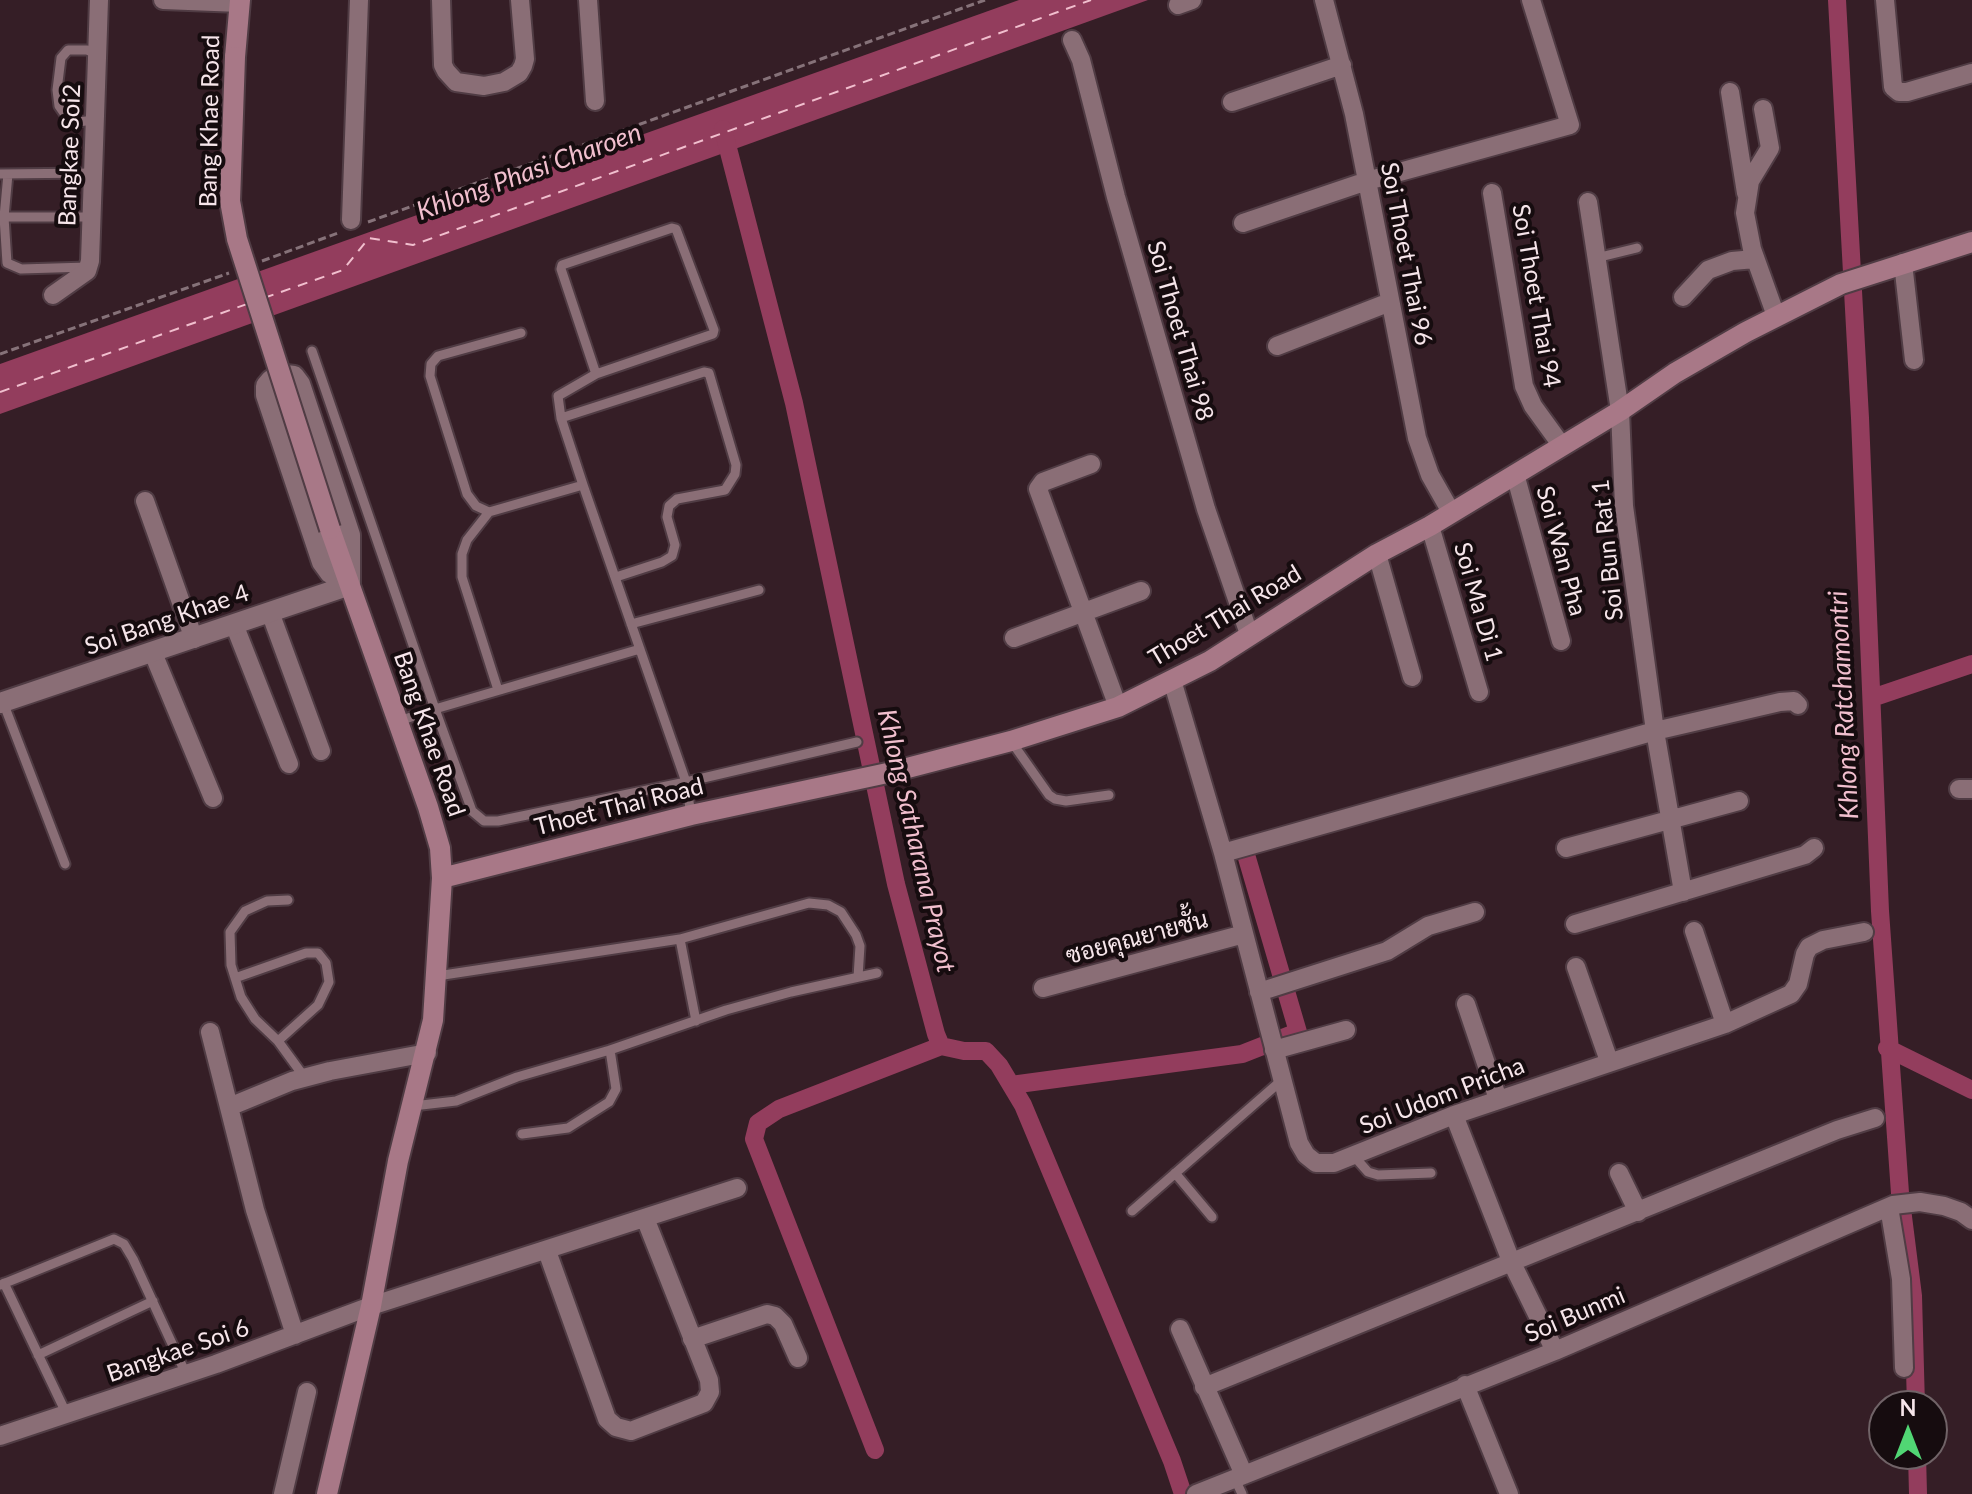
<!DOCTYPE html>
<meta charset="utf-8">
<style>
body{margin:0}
#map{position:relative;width:1972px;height:1494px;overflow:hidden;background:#351e26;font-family:Lato,sans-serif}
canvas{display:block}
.north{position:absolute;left:1868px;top:1390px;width:80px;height:80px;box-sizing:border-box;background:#160c0f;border:2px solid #706367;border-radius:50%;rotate:0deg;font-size:22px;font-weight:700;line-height:32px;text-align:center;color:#f6e5ea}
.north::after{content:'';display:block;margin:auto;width:28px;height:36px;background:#51d674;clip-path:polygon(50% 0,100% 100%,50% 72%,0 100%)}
</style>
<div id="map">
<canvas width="1972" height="1494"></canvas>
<div class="north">N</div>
</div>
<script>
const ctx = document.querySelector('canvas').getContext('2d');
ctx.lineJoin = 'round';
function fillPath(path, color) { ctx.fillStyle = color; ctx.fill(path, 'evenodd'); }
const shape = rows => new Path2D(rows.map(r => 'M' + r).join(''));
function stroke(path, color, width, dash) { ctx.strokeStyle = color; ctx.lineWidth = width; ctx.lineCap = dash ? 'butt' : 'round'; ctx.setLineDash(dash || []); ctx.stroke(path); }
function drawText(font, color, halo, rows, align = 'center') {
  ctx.font = font + ' Lato,Sarabun,sans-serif'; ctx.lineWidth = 8; ctx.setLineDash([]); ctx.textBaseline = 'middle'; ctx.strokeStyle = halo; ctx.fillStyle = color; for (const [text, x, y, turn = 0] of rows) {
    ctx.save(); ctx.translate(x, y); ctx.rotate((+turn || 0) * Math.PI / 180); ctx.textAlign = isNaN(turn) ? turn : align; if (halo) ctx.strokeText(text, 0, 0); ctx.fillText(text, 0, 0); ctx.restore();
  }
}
const water = shape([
 [1019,0,1148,0,0,414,0,364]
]);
const canal = shape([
 [1837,0,1860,418,1880,911,1900,1193,1913,1296,1916,1406],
 [723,129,794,403,896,884,936,1034,941,1046,964,1051,986,1051,999,1065,1023,1105,1172,1461,1183,1494],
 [1872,698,1972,664],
 [1887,1048,1972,1090],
 [1011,1085,1242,1054,1298,1032,1247,858],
 [875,1450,754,1139,758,1123,779,1109,941,1046],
 [1917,1454,1918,1494]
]);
const ferry = shape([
 [264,298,343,270,369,238,413,245,1091,0],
 [0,392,247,304]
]);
const path = shape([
 [368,222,985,0],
 [262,261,338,233],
 [0,354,229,273]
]);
const service = shape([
 [95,120,77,122,66,116,59,106,57,90,61,58,68,50,87,50,97,54],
 [0,174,93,173],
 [8,174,4,217,7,263,21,269,88,267],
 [4,217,92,217],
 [1596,258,1637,248],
 [521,333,438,356,431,364,430,376,467,494,476,506,489,512,583,485],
 [312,351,435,709,399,721],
 [596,374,561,269,562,265,672,228,676,229,714,330,713,334,596,374,558,396,561,418,583,485,686,782,691,815],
 [561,418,704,372,709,373,736,465,735,474,725,490,677,499,669,506,667,517,675,545,672,556,662,562,616,577],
 [489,512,467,540,462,554,462,577,498,690],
 [631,624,759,590],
 [640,649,435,709,472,811,484,821,498,821,686,782,857,742],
 [3,702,65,864],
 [1011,741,1049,795,1055,799,1066,801,1109,795],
 [288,900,267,901,245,911,230,932,231,965,241,997,255,1019,278,1041,305,1078],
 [680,939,809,903,828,905,841,912,856,935,860,946,858,977],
 [437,976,680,939,696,1021],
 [235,978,306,953,318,953,326,963,329,982,318,1005,278,1041],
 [413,1106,456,1101,517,1077,610,1050,726,1010,791,992,877,973],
 [522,1134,568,1128,609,1102,616,1089,610,1050],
 [1353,1155,1368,1172,1378,1175,1431,1173],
 [1175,1173,1212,1217],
 [1132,1211,1282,1080],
 [4,1283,67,1415],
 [0,1285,114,1239,124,1244,133,1259,186,1374],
 [38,1355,153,1301],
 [1235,1479,1242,1494]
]);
const minor = shape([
 [163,0,240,3],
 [441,0,443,65,446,71,456,82,484,86,504,82,519,73,523,66,525,59,520,0],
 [588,0,595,101],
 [1324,0,1354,114,1417,438,1430,475,1451,512],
 [1885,0,1893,87,1899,92,1907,92,1972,73],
 [1178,5,1192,0],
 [1072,40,1081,60,1116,197,1206,509,1249,634],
 [1730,92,1746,193],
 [1232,102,1342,65],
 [1763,109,1770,148,1750,181,1745,213,1752,249,1776,316],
 [1492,193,1524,386,1533,406,1562,446],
 [1588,202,1620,411,1624,506,1655,731,1683,892],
 [351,220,359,0],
 [1243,223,1367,181,1570,125,1531,0],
 [1903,263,1914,360],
 [53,295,87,271,90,261,99,0],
 [1683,297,1708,270,1732,261,1755,259],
 [1277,346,1390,302],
 [1091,464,1043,482,1038,489,1118,707],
 [1515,474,1561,641],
 [145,501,194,639],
 [1430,526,1479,692],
 [1377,554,1412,677],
 [270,612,321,751],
 [234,624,289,764],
 [1014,638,1141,591],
 [153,653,213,798],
 [1172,680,1223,853,1299,1143,1306,1155,1316,1163,1334,1163,1454,1115,1725,1024,1791,994,1798,984,1805,954,1809,947,1823,940,1864,932],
 [1959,789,1972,789],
 [1566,848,1739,801],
 [1223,853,1655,731,1780,702,1794,701,1798,705],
 [1575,924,1805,855,1814,848],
 [1694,931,1725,1024],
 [1576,967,1609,1061],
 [1043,988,1244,934],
 [1259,992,1387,951,1428,926,1475,912],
 [1466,1004,1498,1099],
 [210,1032,255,1210,295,1335],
 [1274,1050,1346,1030],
 [229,1107,292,1081,330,1071,427,1053],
 [1454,1115,1511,1261,1555,1351],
 [1619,1173,1638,1212],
 [1889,1207,1901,1279,1904,1368],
 [547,1251,607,1419,616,1427,631,1431,704,1403,710,1392,709,1380,645,1218],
 [1180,1329,1244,1475],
 [692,1339,767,1314,775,1316,783,1324,798,1358],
 [1465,1385,1509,1494],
 [1204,1387,1837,1130,1875,1118],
 [0,1436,216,1364,371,1306,737,1188],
 [283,1494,307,1392],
 [1196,1494,1555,1351,1893,1205,1920,1202,1944,1206,1961,1212,1972,1220]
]);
const tertiary = shape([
 [286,375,294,376,300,384,350,535,350,585,330,573,322,562,266,395,266,386,271,380,286,375],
 [0,703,350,585]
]);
const secondary = shape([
 [235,57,240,0],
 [442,878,691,815,892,772,1011,741,1118,707,1210,661,1377,554,1430,526,1620,411,1675,373,1746,332,1841,284,1972,242],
 [327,1494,371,1306,398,1161,433,1020,442,878,440,848,428,807,330,529]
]);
const secondaryBridge = shape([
 [235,57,230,201,237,239,330,529]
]);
const streetNames = [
 ["Bang Khae Road",210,121,-89],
 ["Bangkae Soi2",70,155,-88],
 ["Soi Thoet Thai 96",1406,254,79],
 ["Soi Thoet Thai 94",1536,296,80],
 ["Soi Thoet Thai 98",1180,331,74],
 ["Soi Bun Rat 1",1608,550,-96],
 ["Soi Wan Pha",1561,551,75],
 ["Soi Ma Di 1",1478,602,74],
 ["Thoet Thai Road",1225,616,-31],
 ["Soi Bang Khae 4",167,620,-19],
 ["Bang Khae Road",429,734,71],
 ["Thoet Thai Road",619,807,-14],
 ["ซอยคุณยายชั้น",1137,938,-15],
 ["Soi Udom Pricha",1442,1096,-21],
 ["Soi Bunmi",1575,1315,-23],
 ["Bangkae Soi 6",178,1351,-19]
];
const waterNames = [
 ["Khlong Phasi Charoen",529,172,-20],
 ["Khlong Ratchamontri",1844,705,-93],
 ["Khlong Satharana Prayot",916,841,77]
];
fillPath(water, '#933d5d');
stroke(canal, '#933d5d', 18);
stroke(ferry, '#f1bfce', 2, [10, 8]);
stroke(service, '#503c44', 13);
stroke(minor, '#503c44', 22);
stroke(tertiary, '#503c44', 24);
stroke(secondary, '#503c44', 24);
stroke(path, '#867279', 3, [8, 4]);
stroke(service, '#8a6e76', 9);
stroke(minor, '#8a6e76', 18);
stroke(tertiary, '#8a6e76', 20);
stroke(secondary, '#a87887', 20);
stroke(secondaryBridge, '#503c44', 24, []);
stroke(secondaryBridge, '#a87887', 20);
drawText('24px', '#f6e5ea', '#160c0f', streetNames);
drawText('italic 26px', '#f1bfce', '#160c0f', waterNames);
</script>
